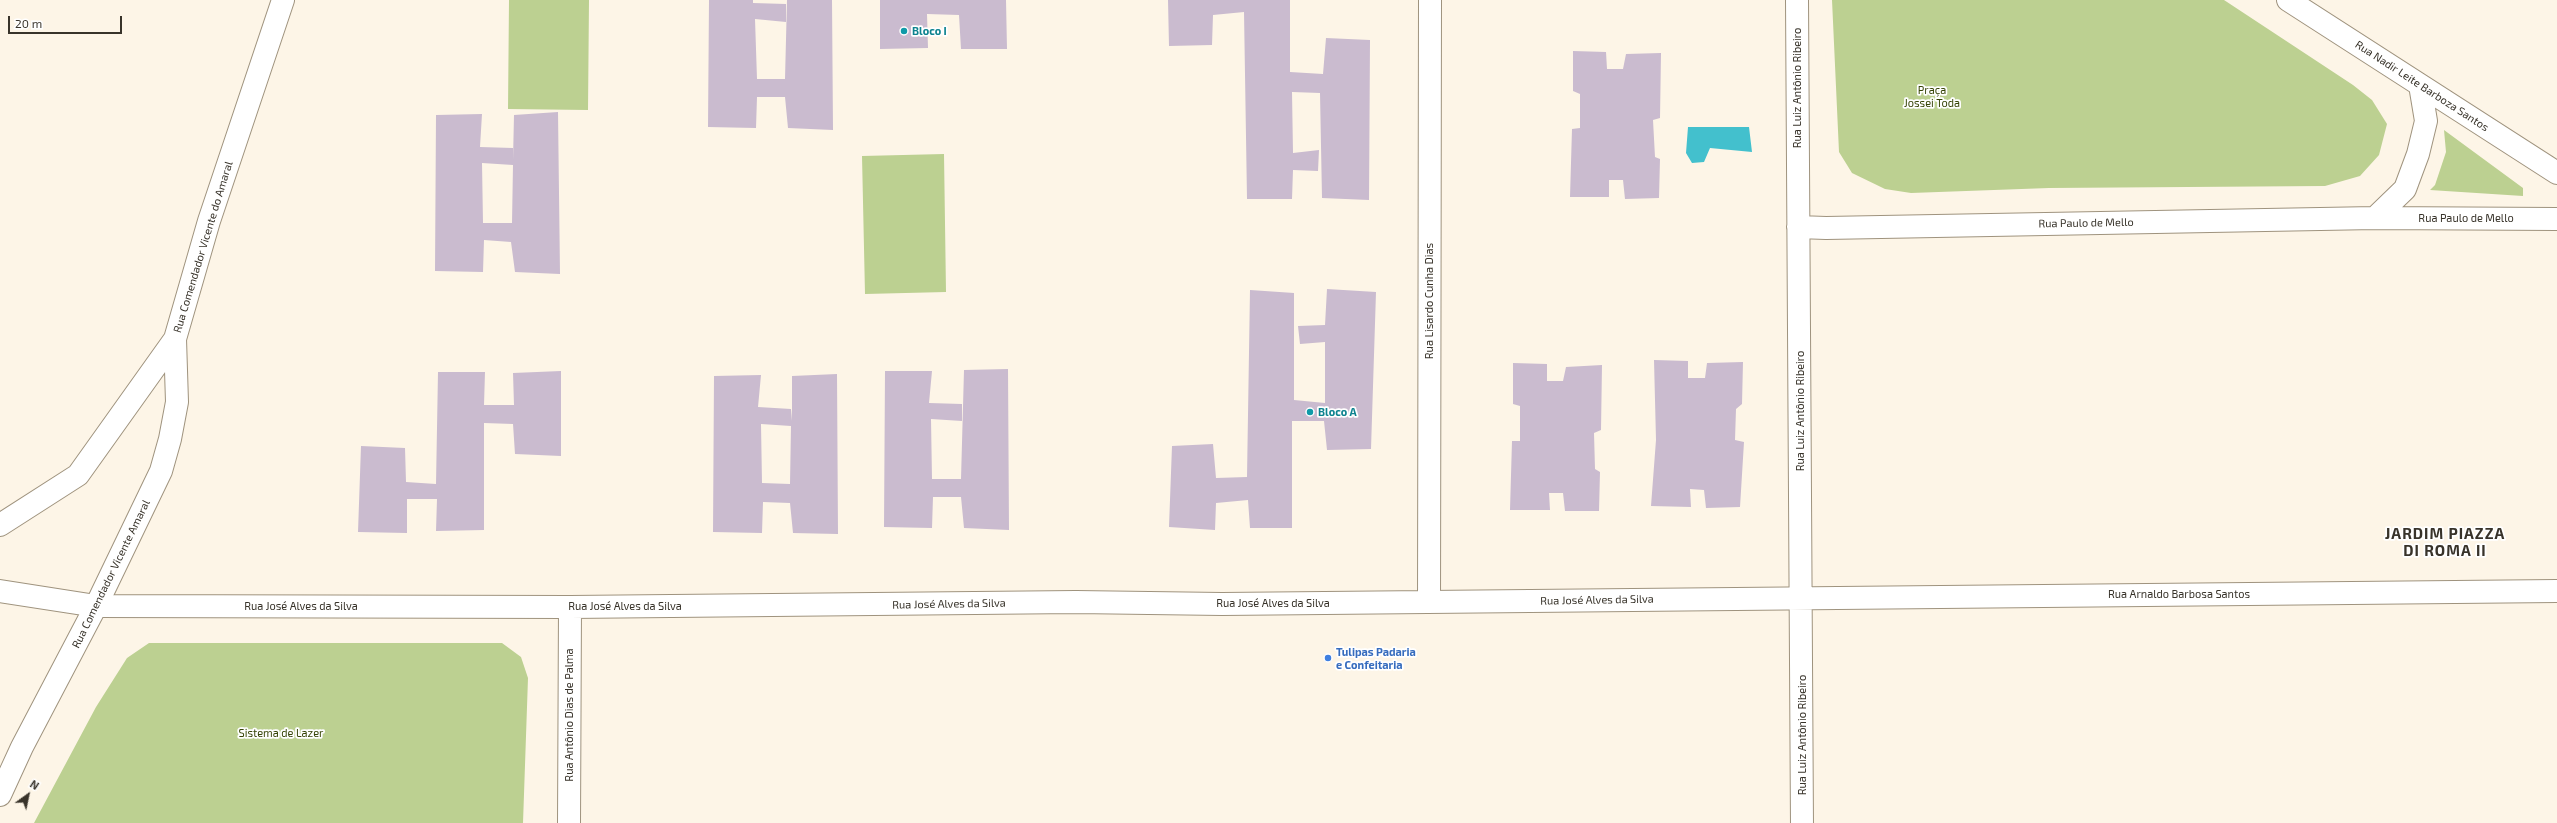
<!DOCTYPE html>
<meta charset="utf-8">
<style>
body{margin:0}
#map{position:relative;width:2557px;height:823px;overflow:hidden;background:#fdf5e7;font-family:"Exo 2",sans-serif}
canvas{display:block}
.north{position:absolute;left:8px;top:775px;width:40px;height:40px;-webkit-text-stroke:3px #fff;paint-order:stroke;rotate:33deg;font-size:11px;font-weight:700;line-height:16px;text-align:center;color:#38332a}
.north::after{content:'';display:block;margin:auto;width:14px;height:18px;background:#38332a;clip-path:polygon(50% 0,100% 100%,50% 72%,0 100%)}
.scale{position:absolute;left:8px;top:16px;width:114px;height:18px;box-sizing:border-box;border:2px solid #38332a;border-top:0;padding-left:5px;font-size:12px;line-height:14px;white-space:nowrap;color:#38332a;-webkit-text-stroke:3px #fff;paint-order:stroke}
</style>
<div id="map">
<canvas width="2557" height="823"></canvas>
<div class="north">N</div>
<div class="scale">20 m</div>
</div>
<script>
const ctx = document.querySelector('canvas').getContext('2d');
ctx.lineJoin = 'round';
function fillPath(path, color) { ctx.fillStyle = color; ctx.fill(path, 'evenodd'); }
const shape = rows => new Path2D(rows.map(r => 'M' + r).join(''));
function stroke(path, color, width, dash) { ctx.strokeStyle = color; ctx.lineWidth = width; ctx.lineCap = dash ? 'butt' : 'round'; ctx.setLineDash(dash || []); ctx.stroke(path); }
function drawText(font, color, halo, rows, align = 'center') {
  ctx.font = font + ' "Exo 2",sans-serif'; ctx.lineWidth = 3.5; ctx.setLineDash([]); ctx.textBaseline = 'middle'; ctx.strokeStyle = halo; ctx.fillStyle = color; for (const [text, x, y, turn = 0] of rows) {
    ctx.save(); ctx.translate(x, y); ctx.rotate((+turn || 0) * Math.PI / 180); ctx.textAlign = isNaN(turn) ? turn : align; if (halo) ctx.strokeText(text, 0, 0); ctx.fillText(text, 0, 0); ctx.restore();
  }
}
const green = shape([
 [509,0,589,0,588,110,508,109],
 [1832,0,2224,0,2353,85,2372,100,2387,124,2379,155,2360,176,2325,186,2049,188,1911,193,1885,189,1852,173,1839,152],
 [2444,130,2523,188,2523,196,2430,190,2435,185,2446,152],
 [944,154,946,292,865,294,862,156],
 [149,643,502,643,521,657,528,678,523,823,34,823,96,707,127,658]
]);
const water = shape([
 [1688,127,1749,127,1752,152,1710,148,1704,162,1692,163,1686,153]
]);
const building = shape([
 [709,0,753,0,753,3,786,4,786,22,755,19,757,79,785,79,787,0,832,0,833,130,788,128,785,97,757,97,756,128,708,127],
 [880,0,1006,0,1007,49,961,49,959,15,927,14,928,48,880,49],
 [1168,0,1290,0,1290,72,1323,74,1326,38,1370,40,1369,200,1322,198,1320,93,1292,92,1293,153,1319,150,1318,171,1293,170,1292,199,1247,199,1244,12,1213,15,1212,45,1169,46],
 [1573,51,1606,52,1607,69,1623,69,1626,54,1661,53,1660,118,1653,120,1655,157,1660,159,1659,198,1625,199,1623,180,1609,180,1609,197,1570,197,1572,129,1580,128,1580,94,1573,91],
 [558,112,560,274,515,272,511,242,484,240,483,272,435,271,436,115,482,114,480,147,513,148,513,160,514,115],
 [482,163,513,165,512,223,483,223],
 [1327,289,1376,292,1371,449,1327,450,1324,421,1292,421,1292,528,1250,528,1248,500,1216,503,1215,530,1169,527,1172,446,1213,444,1216,478,1247,477,1250,290,1294,293,1294,400,1325,403,1325,342,1300,344,1298,326,1325,325],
 [1654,360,1688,361,1688,378,1705,378,1707,363,1743,362,1742,404,1736,409,1735,440,1744,442,1740,507,1706,508,1704,490,1690,489,1691,507,1651,506,1656,440],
 [1513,363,1547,364,1547,381,1563,381,1566,367,1602,365,1601,430,1594,433,1595,469,1600,472,1599,511,1565,511,1563,493,1549,493,1550,510,1510,510,1512,441,1520,441,1520,406,1513,404],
 [1008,369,1009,530,964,528,961,497,933,497,932,528,884,527,885,371,932,371,929,403,962,404,962,421,931,419,932,479,961,479,964,370],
 [561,371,561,456,515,454,513,424,484,423,484,530,436,531,437,499,407,499,407,533,358,532,361,446,405,448,406,482,436,484,438,372,485,372,484,405,514,405,513,373],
 [837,374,838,534,793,533,790,503,763,502,762,533,713,532,714,376,761,375,758,407,791,409,792,421,792,376],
 [761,424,791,426,790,484,762,483]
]);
const minor = shape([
 [1797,0,1802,823],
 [2288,0,2557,173],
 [2375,218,2405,189,2418,154,2426,121,2420,85],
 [1798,227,1826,228,2375,218,2557,219],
 [0,591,96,606,570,607,1076,602,1222,604,2557,591],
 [1429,602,1430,0],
 [569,823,570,607]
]);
const major = shape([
 [0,525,78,475,175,339,209,221,283,0],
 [0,795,22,747,96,606,161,471,170,439,177,402,175,339]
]);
const markers = [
 [904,31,4,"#0f9aa8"],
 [1310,412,4,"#0f9aa8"],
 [1328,658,4,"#3f7fe0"]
];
const cultureNames = [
 ["Bloco I",912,31],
 ["Bloco A",1318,412]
];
const streetNames = [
 ["Rua Nadir Leite Barboza Santos",2422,86,33],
 ["Rua Luiz Antônio Ribeiro",1797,88,-90],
 ["Rua Paulo de Mello",2466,218],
 ["Rua Paulo de Mello",2086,223,-1],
 ["Rua Comendador Vicente do Amaral",203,247,-73],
 ["Rua Lisardo Cunha Dias",1429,301,-90],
 ["Rua Luiz Antônio Ribeiro",1800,411,-90],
 ["Rua Comendador Vicente Amaral",111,574,-64],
 ["Rua Arnaldo Barbosa Santos",2179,594],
 ["Rua José Alves da Silva",1597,600,-1],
 ["Rua José Alves da Silva",1273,603],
 ["Rua José Alves da Silva",949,604,-1],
 ["Rua José Alves da Silva",301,606],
 ["Rua José Alves da Silva",625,606],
 ["Rua Antônio Dias de Palma",569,715,-90],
 ["Rua Luiz Antônio Ribeiro",1802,735,-90]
];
const parkNames = [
 ["Praça",1932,90],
 ["Jossei Toda",1932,103],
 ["Sistema de Lazer",281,733]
];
const shopNames = [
 ["Tulipas Padaria",1336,652],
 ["e Confeitaria",1336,665]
];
const districtNames = [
 ["JARDIM PIAZZA",2445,534],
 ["DI ROMA II",2445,551]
];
fillPath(green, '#bcd091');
fillPath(water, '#43c0cd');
fillPath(building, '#cabbcf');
stroke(minor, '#9f937e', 24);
stroke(major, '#9f937e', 24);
stroke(minor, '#fff', 22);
stroke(major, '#fff', 22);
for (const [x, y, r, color] of markers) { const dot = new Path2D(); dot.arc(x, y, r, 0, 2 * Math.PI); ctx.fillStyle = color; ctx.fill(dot); stroke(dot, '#fff', 1.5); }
drawText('bold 11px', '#0d838f', '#fff', cultureNames, 'left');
drawText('11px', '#38332a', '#fff', streetNames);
drawText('11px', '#364406', '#fff', parkNames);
drawText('bold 11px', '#366cbe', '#fff', shopNames, 'left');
ctx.letterSpacing = '1px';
drawText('bold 15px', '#38332a', '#fff', districtNames);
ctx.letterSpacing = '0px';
</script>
